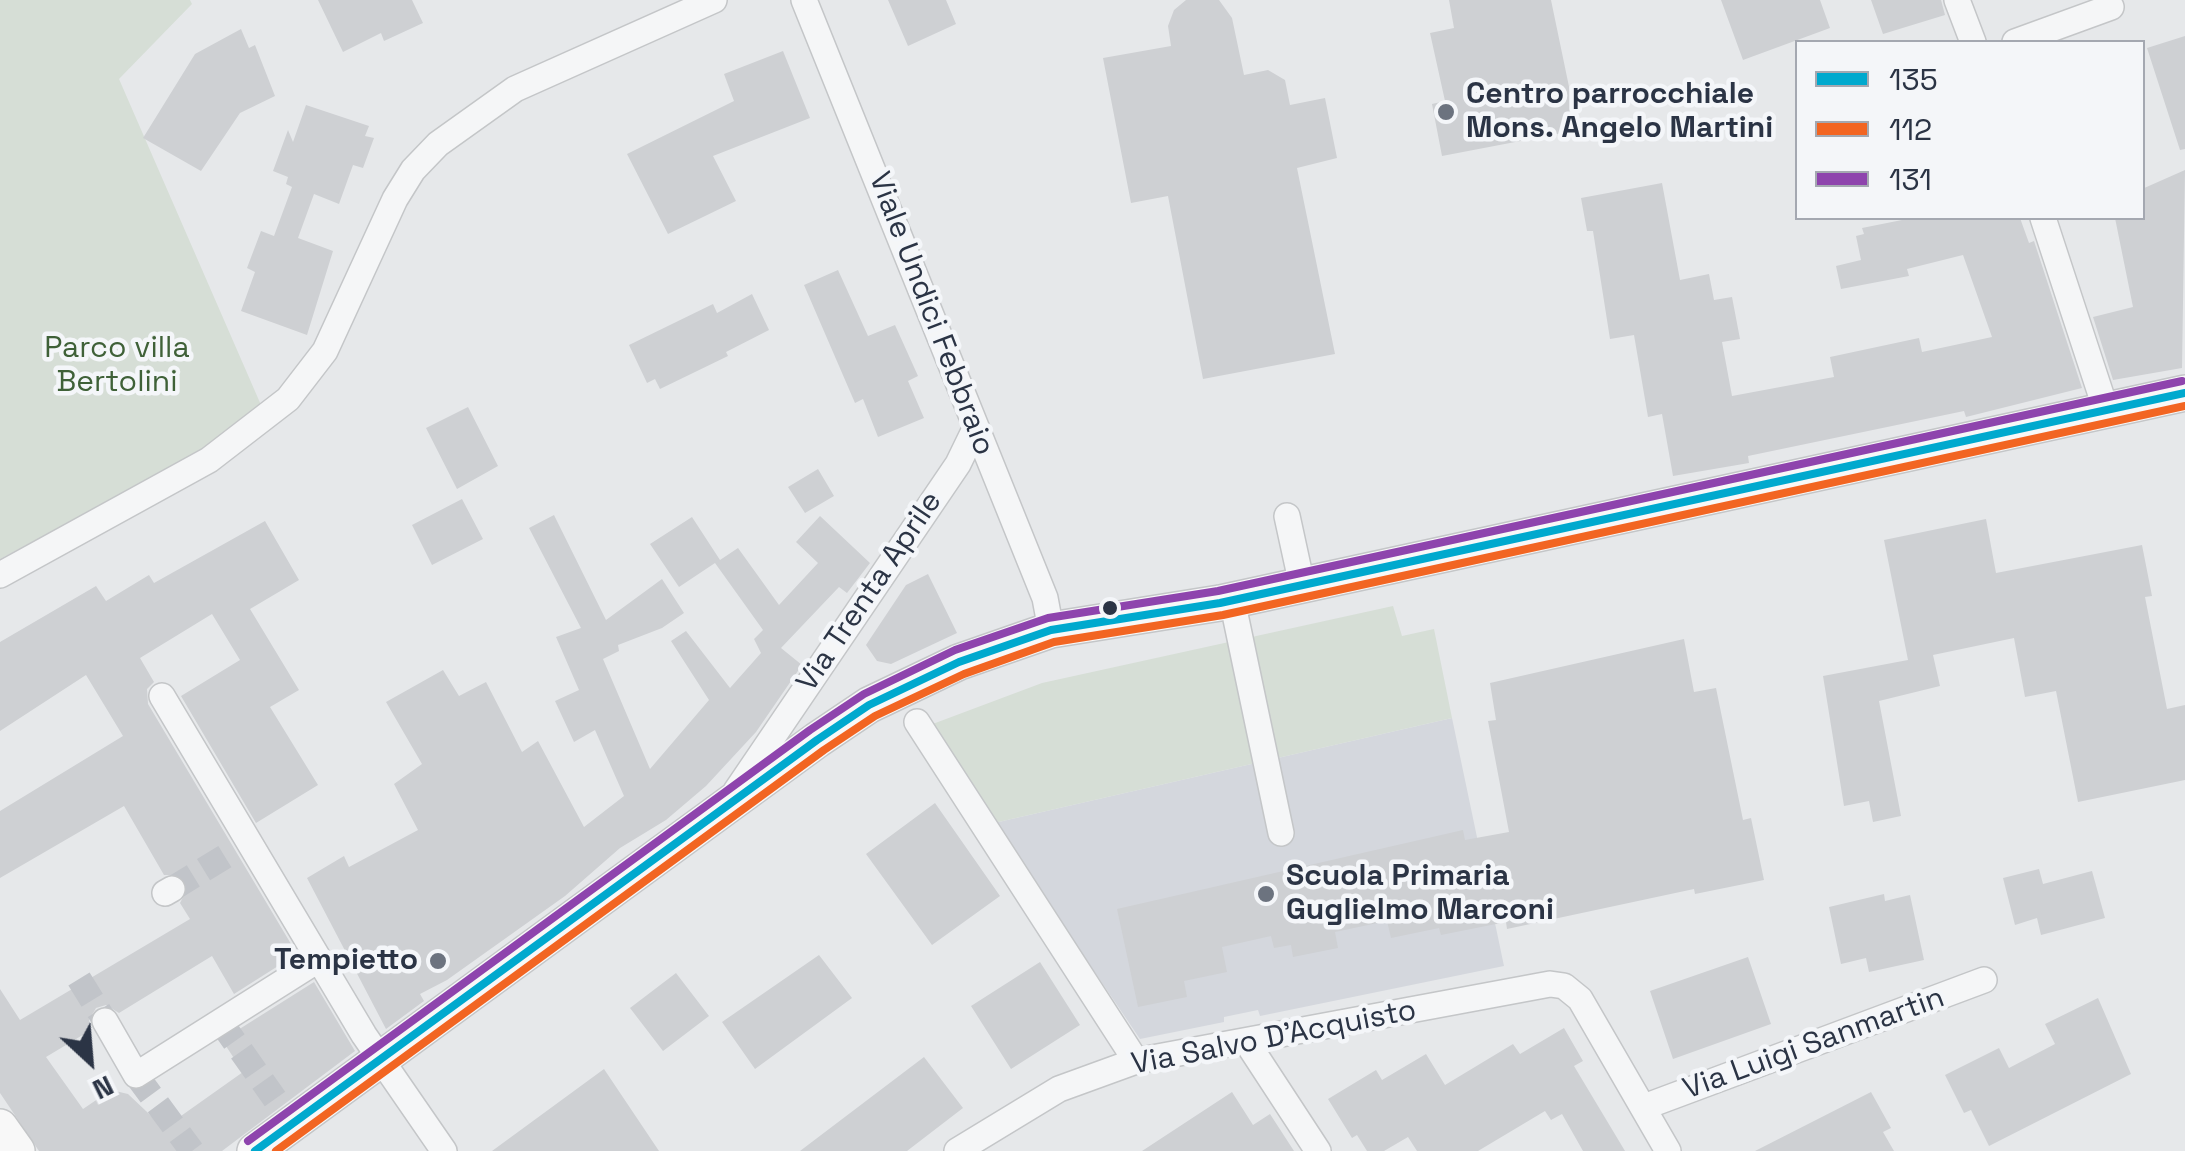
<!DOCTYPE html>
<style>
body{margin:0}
#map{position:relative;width:2185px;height:1151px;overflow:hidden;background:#e6e8ea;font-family:"Space Grotesk",sans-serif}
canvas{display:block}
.legend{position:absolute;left:1795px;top:40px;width:350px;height:180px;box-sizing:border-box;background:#f4f6f9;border:2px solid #a4a8b1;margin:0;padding:12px 18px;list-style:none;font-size:30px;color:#2b3445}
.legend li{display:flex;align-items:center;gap:20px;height:50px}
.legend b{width:50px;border:2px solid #a4a8b1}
.north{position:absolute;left:40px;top:1011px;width:100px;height:100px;-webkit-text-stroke:8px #f4f6f9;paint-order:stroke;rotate:154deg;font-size:28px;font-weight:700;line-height:40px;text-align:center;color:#2b3445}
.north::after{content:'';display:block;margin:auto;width:35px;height:45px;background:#2b3445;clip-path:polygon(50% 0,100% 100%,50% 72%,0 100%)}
</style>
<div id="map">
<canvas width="2185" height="1151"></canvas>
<ul class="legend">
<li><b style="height:12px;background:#00a9ce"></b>135</li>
<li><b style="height:12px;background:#f26522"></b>112</li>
<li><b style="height:12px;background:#8e44ad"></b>131</li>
</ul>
<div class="north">N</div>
</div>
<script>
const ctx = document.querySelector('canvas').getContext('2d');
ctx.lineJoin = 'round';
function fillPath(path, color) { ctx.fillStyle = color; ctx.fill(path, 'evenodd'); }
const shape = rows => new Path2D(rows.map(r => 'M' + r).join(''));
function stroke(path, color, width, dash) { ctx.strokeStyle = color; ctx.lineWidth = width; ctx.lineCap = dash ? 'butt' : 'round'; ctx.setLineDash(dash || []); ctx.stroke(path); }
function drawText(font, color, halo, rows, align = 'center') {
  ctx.font = font + ' "Space Grotesk",sans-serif'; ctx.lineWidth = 9; ctx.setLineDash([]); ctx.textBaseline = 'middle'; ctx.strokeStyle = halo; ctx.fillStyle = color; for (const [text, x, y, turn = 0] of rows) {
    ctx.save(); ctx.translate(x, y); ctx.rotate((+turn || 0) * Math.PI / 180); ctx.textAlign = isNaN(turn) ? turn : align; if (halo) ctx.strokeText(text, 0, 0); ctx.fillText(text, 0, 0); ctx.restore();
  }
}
const built = shape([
 [1452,718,1504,966,1260,1016,1258,1010,1224,1017,1224,1022,1140,1039,994,823]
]);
const green = shape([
 [0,0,190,0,192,4,119,79,261,405,230,433,177,465,0,559],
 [1393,606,1402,636,1434,629,1452,718,994,823,930,725,1042,683]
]);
const building = shape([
 [318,0,412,0,423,23,384,41,381,33,343,52],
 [888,0,946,0,956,24,908,46],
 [1186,0,1219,0,1232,18,1244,75,1268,70,1285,80,1290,105,1325,98,1337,158,1297,168,1335,354,1203,379,1168,196,1131,203,1103,58,1171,46,1168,26,1174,10],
 [1449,0,1551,0,1578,130,1442,156,1432,104,1445,101,1430,33,1454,28],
 [1721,0,1820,0,1830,28,1743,60],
 [1871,0,1941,0,1945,15,1883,34],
 [241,29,249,48,255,45,275,96,240,113,201,171,143,138,195,54],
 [2185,36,2185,149,2180,150,2147,48],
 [783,51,810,118,713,156,736,201,668,234,627,154,734,101,724,74],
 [306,105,369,126,365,136,374,138,363,168,353,165,339,204,314,194,298,238,333,251,307,335,241,311,255,272,247,268,261,231,274,236,292,187,286,184,288,177,273,171,288,130,293,142],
 [2185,170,2182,368,2113,380,2093,317,2133,307,2115,218,2142,218,2142,189],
 [1662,183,1680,280,1709,274,1714,300,1732,297,1740,339,1722,342,1732,396,1834,377,1830,357,1919,338,1922,352,1992,337,1963,255,1907,269,1909,276,1841,289,1836,266,1861,260,1856,236,1864,234,1862,228,1912,218,2020,218,2029,243,2034,241,2082,388,1966,417,1964,411,1748,456,1749,463,1673,476,1662,414,1648,417,1634,335,1610,339,1593,231,1587,231,1581,198],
 [838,270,868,336,895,325,918,376,908,381,924,418,878,437,863,399,855,403,804,285],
 [752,294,769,330,726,352,728,356,660,389,655,379,647,383,629,345,713,304,717,313],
 [468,407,498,466,457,489,426,428],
 [818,469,834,496,805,513,788,487],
 [462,499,483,539,432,565,412,525],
 [554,515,606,620,662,579,684,613,662,628,618,645,619,651,603,659,650,769,709,700,671,641,686,631,730,688,761,653,754,639,763,630,715,563,679,587,650,544,692,517,720,560,738,548,779,605,818,563,796,542,820,516,870,563,847,593,839,587,781,648,802,665,756,732,706,786,666,820,620,848,565,896,447,980,420,994,424,1001,386,1029,307,878,344,856,349,867,418,830,394,784,422,764,386,702,443,670,459,696,486,682,522,752,538,741,584,827,624,796,595,730,574,742,555,701,579,690,556,637,581,628,529,528],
 [1986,519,1996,573,2142,545,2152,596,2145,597,2167,709,2185,705,2185,780,2078,802,2056,691,2025,697,2014,638,1933,655,1940,686,1879,701,1901,816,1873,822,1869,801,1844,806,1823,676,1908,660,1884,540],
 [265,521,299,580,250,609,299,690,270,707,318,785,256,823,181,696,240,660,212,614,140,658,154,682,147,689,148,704,297,954,234,994,212,956,119,1013,106,1005,96,1008,89,1020,91,1030,46,1057,83,1109,111,1090,128,1094,164,1128,243,1072,222,1040,314,982,355,1051,222,1151,39,1151,0,1093,0,989,20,1020,190,919,180,903,188,888,179,875,164,875,124,806,0,878,0,811,123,736,86,675,0,731,0,642,96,586,106,601,149,575,154,583],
 [928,574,957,633,891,664,877,661,866,645,906,585],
 [1684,639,1694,692,1716,688,1743,820,1751,818,1764,880,1695,894,1694,889,1507,929,1506,922,1441,935,1439,928,1391,938,1387,921,1335,932,1338,948,1293,957,1291,945,1274,948,1271,936,1222,947,1227,972,1184,981,1187,997,1138,1007,1117,909,1463,830,1465,840,1509,832,1488,721,1496,720,1490,683],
 [935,803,1000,896,932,945,866,854],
 [2039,869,2043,884,2092,871,2105,918,2041,935,2037,918,2015,925,2003,878],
 [1884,894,1885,901,1910,895,1924,960,1869,972,1866,958,1841,964,1829,907],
 [819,955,852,998,755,1069,722,1022],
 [1748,957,1771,1024,1673,1059,1650,991],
 [1040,962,1080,1025,1011,1069,971,1006],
 [676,973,709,1016,663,1051,630,1008],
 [2098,998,2131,1074,1989,1146,1971,1110,1964,1113,1945,1075,1999,1048,2009,1068,2055,1044,2045,1024],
 [1564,1028,1583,1061,1574,1066,1625,1151,1583,1151,1562,1114,1551,1120,1545,1111,1478,1151,1417,1151,1408,1137,1384,1151,1367,1151,1357,1135,1352,1138,1328,1099,1376,1070,1382,1080,1426,1054,1445,1085,1513,1044,1520,1054],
 [924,1057,963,1108,907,1151,800,1151],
 [604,1069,659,1151,492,1151],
 [1232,1092,1253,1125,1270,1114,1294,1151,1142,1151],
 [1871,1092,1891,1128,1883,1132,1894,1151,1755,1151]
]);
const streetTunnel = shape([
 [172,889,234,851],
 [79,979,105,1021],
 [220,1021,275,1099],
 [136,1075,192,1151]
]);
const street = shape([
 [804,0,1045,598,1051,630],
 [1957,0,1973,42],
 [2015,42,2111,7],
 [2043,218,2106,410],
 [1287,516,1302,585],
 [0,575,209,460,288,399,325,351,395,199,413,170,438,144,515,89,714,0],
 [1232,600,1281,833],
 [162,696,364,1035,444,1151],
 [917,722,1136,1061],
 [736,791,958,464,975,429],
 [165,893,172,889],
 [105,1021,136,1075,318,960],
 [1248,1044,1318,1151],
 [1644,1107,1984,980],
 [957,1151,1059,1089,1136,1061,1550,984,1564,986,1580,999,1668,1151]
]);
const secondary = shape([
 [0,1127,17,1151],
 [255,1151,817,740,869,705,959,662,1051,630,1220,603,2185,393]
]);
const bus1 = shape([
 [255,1151,817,740,869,705,959,662,1051,630,1220,603,2185,393]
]);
const bus2 = shape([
 [276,1151,824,750,875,716,964,674,1054,642,1223,615,2185,406]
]);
const bus3 = shape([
 [248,1141,810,730,864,694,955,650,1048,618,1218,591,2182,381]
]);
const markers = [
 [1446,112,10,"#6c737f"],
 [1110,608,9,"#2b3445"],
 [1266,894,10,"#6c737f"],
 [438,961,10,"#6c737f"]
];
const poiNames = [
 ["Centro parrocchiale",1466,95],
 ["Mons. Angelo Martini",1466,129],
 ["Scuola Primaria",1286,877],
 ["Guglielmo Marconi",1286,911],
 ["Tempietto",418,961,"right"]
];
const streetNames = [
 ["Viale Undici Febbraio",931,314,69],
 ["Via Trenta Aprile",870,592,-56],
 ["Via Salvo D'Acquisto",1274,1038,-11],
 ["Via Luigi Sanmartin",1814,1044,-20]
];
const parkNames = [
 ["Parco villa",117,349],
 ["Bertolini",117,383]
];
fillPath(built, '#d4d7dd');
fillPath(green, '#d6ded6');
fillPath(building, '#ced0d3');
stroke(streetTunnel, '#c1c4c9', 25, [25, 12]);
stroke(street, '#c4c6c8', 28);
stroke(secondary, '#c4c6c8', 38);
stroke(street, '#f5f6f7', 25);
stroke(secondary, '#f8f8f8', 35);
stroke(bus1, '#00a9ce', 8);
stroke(bus2, '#f26522', 8);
stroke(bus3, '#8e44ad', 8);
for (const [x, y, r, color] of markers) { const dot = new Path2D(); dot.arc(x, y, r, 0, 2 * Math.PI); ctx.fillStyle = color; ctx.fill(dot); stroke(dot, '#f4f6f9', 4); }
drawText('bold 30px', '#2b3445', '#f4f6f9', poiNames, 'left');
drawText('30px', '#2b3445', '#f4f6f9', streetNames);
drawText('30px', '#3f6138', '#f4f6f9', parkNames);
</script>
